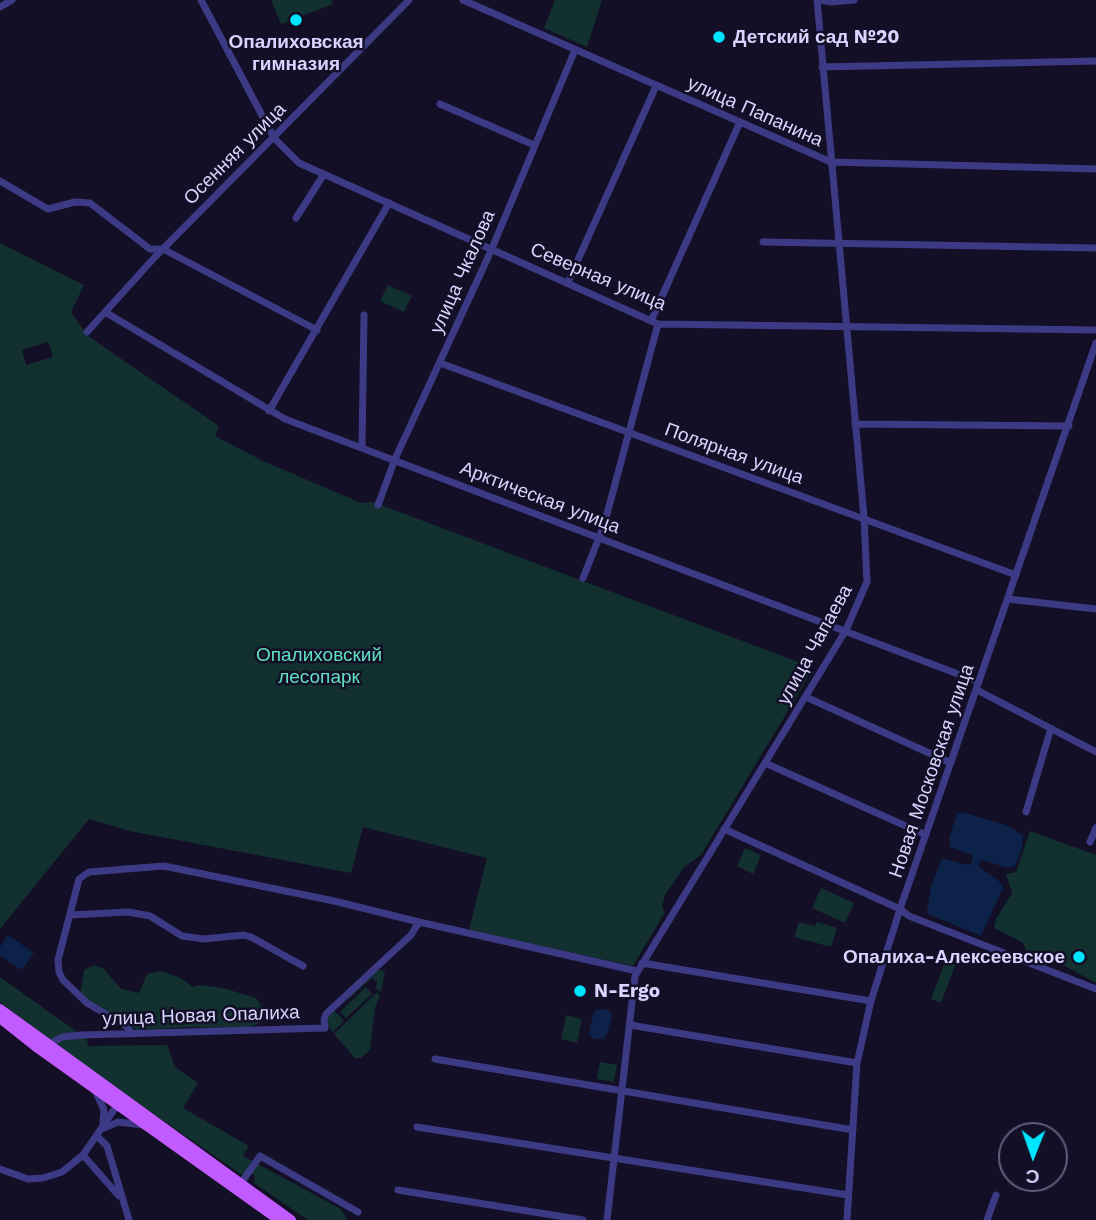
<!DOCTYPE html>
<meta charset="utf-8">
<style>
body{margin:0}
#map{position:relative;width:1096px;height:1220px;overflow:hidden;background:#130f26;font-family:"Work Sans",sans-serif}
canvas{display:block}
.north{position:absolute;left:998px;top:1122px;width:70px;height:70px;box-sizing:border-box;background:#130f26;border:2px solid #625e7d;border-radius:50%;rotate:181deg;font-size:19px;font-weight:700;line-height:28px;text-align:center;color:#d9d4ff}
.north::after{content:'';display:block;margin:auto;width:24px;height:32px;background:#00e5ff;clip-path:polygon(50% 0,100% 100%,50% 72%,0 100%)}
</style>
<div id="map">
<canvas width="1096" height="1220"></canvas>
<div class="north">С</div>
</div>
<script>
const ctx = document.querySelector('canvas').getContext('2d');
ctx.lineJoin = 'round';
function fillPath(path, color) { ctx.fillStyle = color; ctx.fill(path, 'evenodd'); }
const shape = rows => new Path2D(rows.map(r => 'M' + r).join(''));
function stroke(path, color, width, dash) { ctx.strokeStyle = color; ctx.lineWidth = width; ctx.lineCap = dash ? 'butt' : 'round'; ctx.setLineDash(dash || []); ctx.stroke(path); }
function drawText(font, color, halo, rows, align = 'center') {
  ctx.font = font + ' "Work Sans",sans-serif'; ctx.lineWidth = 5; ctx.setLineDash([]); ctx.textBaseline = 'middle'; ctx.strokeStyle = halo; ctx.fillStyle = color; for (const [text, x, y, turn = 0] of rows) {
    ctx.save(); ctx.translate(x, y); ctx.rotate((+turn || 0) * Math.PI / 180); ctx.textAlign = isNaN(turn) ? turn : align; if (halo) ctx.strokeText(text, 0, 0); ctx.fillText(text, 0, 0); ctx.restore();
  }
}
const green = shape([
 [271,0,331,0,333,4,281,24],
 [555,0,602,0,587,47,544,28],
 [0,243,84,285,71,312,88,336,219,426,215,436,263,461,361,503,373,502,801,663,809,674,803,686,701,855,684,867,665,895,662,907,665,912,633,966,469,930,487,858,363,827,351,873,130,831,89,819,0,929],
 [48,342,53,357,26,365,22,350],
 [388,285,412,296,404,312,380,301],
 [1030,831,1096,855,1096,983,1065,966,1027,952,1022,942,994,928,996,919,1012,893,1006,874,1016,872],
 [745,848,761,855,753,874,737,866],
 [821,888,854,903,845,923,812,908],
 [799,922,815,926,817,922,837,928,831,947,794,937],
 [946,959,956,963,941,1003,931,999],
 [94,965,104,969,121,989,139,993,147,974,161,971,181,978,193,987,200,985,223,988,256,998,262,1007,263,1016,258,1024,245,1028,188,1027,137,1030,104,1012,80,994,84,970],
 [377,969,385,972,381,992,376,989,377,982,372,978,349,999,347,997],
 [0,977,87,1039,88,1046,167,1045,175,1067,198,1083,183,1108,249,1146,243,1156,341,1209,347,1220,308,1220,254,1183,255,1176,249,1171,242,1175,67,1054,0,1002],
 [366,987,372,994,346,1018,340,1012],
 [376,993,380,995,375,1008,370,1050,361,1058,355,1058,334,1034],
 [334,1010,344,1021,333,1032,328,1026,328,1017],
 [566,1015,582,1019,577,1043,561,1039],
 [600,1062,617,1065,614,1082,597,1079]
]);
const water = shape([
 [962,812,1006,825,1023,835,1022,848,1015,866,1007,868,983,860,979,862,979,867,998,880,1003,888,981,936,928,914,927,911,931,887,942,858,967,865,971,864,973,858,972,855,950,847,949,838,957,814],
 [8,935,34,953,22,970,0,956,0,947],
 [604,1009,610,1011,612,1016,608,1031,604,1039,594,1039,589,1033,593,1014,596,1010]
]);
const minor = shape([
 [201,0,274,138,299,163,658,324,1096,330],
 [463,0,831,162,1096,169],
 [821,0,831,2,854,0],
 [0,7,12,0],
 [822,67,1096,61],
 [440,104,534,145],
 [0,181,48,209,75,202,90,203,150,249,163,249,317,330],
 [296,218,324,174],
 [763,242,1096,248],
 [568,282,656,86],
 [105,312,285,419,979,682],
 [651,321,740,122],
 [87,332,154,258,409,0],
 [440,363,1016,575],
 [269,411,389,203],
 [855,424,1069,426],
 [362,447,364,315],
 [378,505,395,459,490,253,575,50],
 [583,578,604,525,658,324],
 [1008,599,1096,609],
 [977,690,1096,752],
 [806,697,951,763],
 [765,763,926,835],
 [1026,812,1051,728],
 [724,829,900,909,909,916,1096,989],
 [1090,842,1096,828],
 [70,915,128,912,150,916,182,936,204,939,244,935,251,937,303,966],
 [642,963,871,1001],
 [630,1025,857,1063],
 [132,1034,126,1026,87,1003,63,980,59,972,58,960,79,879,89,872,164,866,334,901,419,922],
 [48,1045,62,1037,82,1035,325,1028,324,1020,326,1014,411,935,419,922,637,971],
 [435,1059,853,1130],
 [96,1092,104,1110,103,1124],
 [417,1127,848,1195],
 [104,1128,118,1122,143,1125],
 [98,1137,107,1146,129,1220],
 [83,1155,119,1196],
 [0,1169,28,1179,43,1178,62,1172,83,1155,120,1101],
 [241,1183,260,1156,358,1212],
 [398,1190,583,1220],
 [607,1220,635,976,846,630,867,582,864,517,817,0],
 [847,1220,857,1063,871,1001,901,906,1096,343],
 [987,1220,996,1195]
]);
const major = shape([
 [0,1009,291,1220],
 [0,1018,39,1049,279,1220]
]);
const markers = [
 [296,20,7,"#00e5ff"],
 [719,37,7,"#00e5ff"],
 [1079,957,7,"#00e5ff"],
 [580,991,7,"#00e5ff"]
];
const poiNames = [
 ["Детский сад №20",733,37],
 ["Опалиховская",296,42,"center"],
 ["гимназия",296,64,"center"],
 ["Опалиха-Алексеевское",1065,957,"right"],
 ["N-Ergo",594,991]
];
const streetNames = [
 ["улица Папанина",755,112,24],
 ["Осенняя улица",235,154,-45],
 ["улица Чкалова",463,272,-66],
 ["Северная улица",598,277,23],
 ["Полярная улица",734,454,20],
 ["Арктическая улица",540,498,21],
 ["улица Чапаева",815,645,-61],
 ["Новая Московская улица",932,771,-71],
 ["улица Новая Опалиха",201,1016,-2]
];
const parkNames = [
 ["Опалиховский",319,655],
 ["лесопарк",319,677]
];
fillPath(green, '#12302f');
fillPath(water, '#0c2248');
stroke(minor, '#3d3a85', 7);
stroke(major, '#c25bff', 10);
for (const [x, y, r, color] of markers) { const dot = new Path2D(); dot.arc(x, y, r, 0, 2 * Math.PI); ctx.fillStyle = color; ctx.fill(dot); stroke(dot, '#130f26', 2.5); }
drawText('bold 19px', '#d9d4ff', '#130f26', poiNames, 'left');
drawText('19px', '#d9d4ff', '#130f26', streetNames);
drawText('19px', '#5fe0c0', '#130f26', parkNames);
</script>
